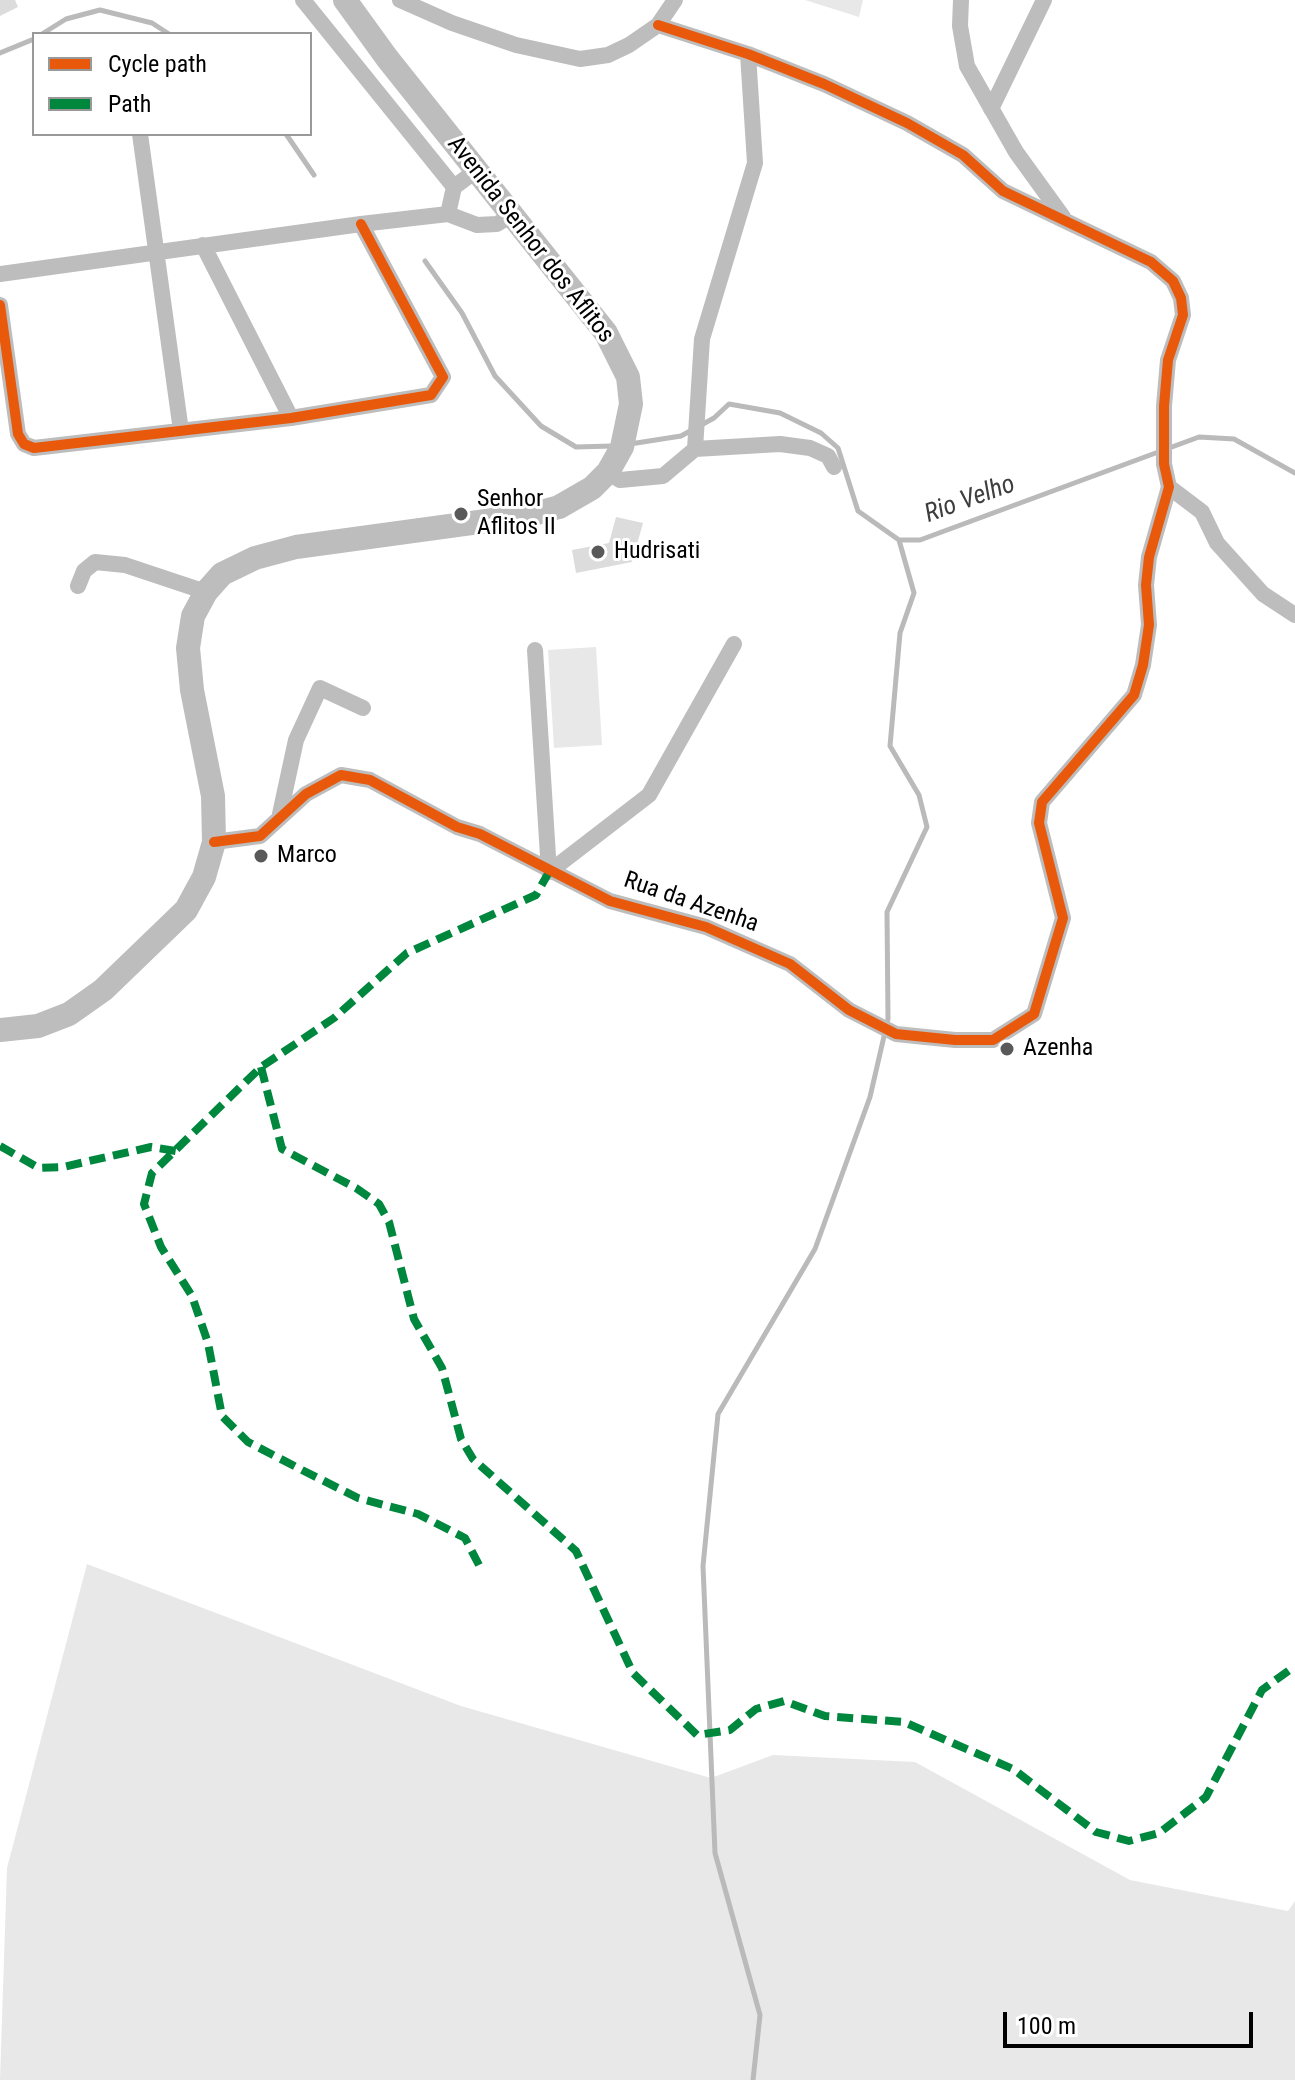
<!DOCTYPE html>
<style>
body{margin:0}
#map{position:relative;width:1295px;height:2080px;overflow:hidden;background:#fff;font-family:"Roboto Condensed",sans-serif}
canvas{display:block}
.legend{position:absolute;left:32px;top:32px;width:280px;height:104px;box-sizing:border-box;background:#fff;border:2px solid #999;margin:0;padding:10px 14px;list-style:none;font-size:24px;color:#000}
.legend li{display:flex;align-items:center;gap:16px;height:40px}
.legend b{width:40px;border:2px solid #999}
.scale{position:absolute;left:1003px;top:2012px;width:250px;height:36px;box-sizing:border-box;border:4px solid #000;border-top:0;padding-left:10px;font-size:24px;line-height:28px;white-space:nowrap;color:#000;-webkit-text-stroke:6px #fff;paint-order:stroke}
</style>
<div id="map">
<canvas width="1295" height="2080"></canvas>
<ul class="legend">
<li><b style="height:10px;background:#e8590c"></b>Cycle path</li>
<li><b style="height:10px;background:#00873e"></b>Path</li>
</ul>
<div class="scale">100 m</div>
</div>
<script>
const ctx = document.querySelector('canvas').getContext('2d');
ctx.lineJoin = 'round';
function fillPath(path, color) { ctx.fillStyle = color; ctx.fill(path, 'evenodd'); }
const shape = rows => new Path2D(rows.map(r => 'M' + r).join(''));
function stroke(path, color, width, dash) { ctx.strokeStyle = color; ctx.lineWidth = width; ctx.lineCap = dash ? 'butt' : 'round'; ctx.setLineDash(dash || []); ctx.stroke(path); }
function drawText(font, color, halo, rows, align = 'center') {
  ctx.font = font + ' "Roboto Condensed",sans-serif'; ctx.lineWidth = 6; ctx.setLineDash([]); ctx.textBaseline = 'middle'; ctx.strokeStyle = halo; ctx.fillStyle = color; for (const [text, x, y, turn = 0] of rows) {
    ctx.save(); ctx.translate(x, y); ctx.rotate((+turn || 0) * Math.PI / 180); ctx.textAlign = isNaN(turn) ? turn : align; if (halo) ctx.strokeText(text, 0, 0); ctx.fillText(text, 0, 0); ctx.restore();
  }
}
const green = shape([
 [805,0,863,0,859,17],
 [596,647,602,745,554,748,548,650],
 [87,1564,461,1706,711,1778,773,1755,915,1762,1130,1880,1288,1911,1295,1901,1295,2080,0,2080,7,1868]
]);
const stream = shape([
 [42,34,66,19,100,10,152,23,169,34],
 [0,53,34,39],
 [286,134,314,175],
 [425,261,462,313,495,376,541,426,576,447,612,446],
 [630,444,681,436,714,418,729,404,780,413,821,433,838,448,858,511,899,540,920,540,1199,437,1234,439,1295,473],
 [753,2080,760,2015,715,1853,703,1566,718,1414,815,1249,870,1097,888,1019,887,912,927,827,919,795,890,746,900,633,914,593,899,540]
]);
const building = shape([
 [0,0,15,0,18,7,0,16],
 [616,517,643,523,632,562,576,573,572,550,609,543]
]);
const street = shape([
 [303,0,454,187],
 [400,0,452,23,516,45,580,59,608,55,629,45,658,25,675,0],
 [961,0,960,26,967,66,1016,152,1063,217],
 [991,109,1044,0],
 [140,134,181,431],
 [448,214,454,187,477,170],
 [203,245,291,418],
 [0,274,361,224,448,214,477,225,497,224,512,215],
 [0,305,18,434,24,444,34,448,291,418,431,395,443,377,361,224],
 [695,449,780,444,810,448,828,456,834,467],
 [608,472,620,480,663,476,695,449,702,339,755,163,748,54],
 [1169,487,1202,512,1217,543,1263,594,1295,615],
 [78,586,84,571,95,562,125,565,206,592],
 [535,650,549,872],
 [280,814,296,740,320,688,363,708],
 [214,842,260,836,306,794,341,775,370,780,457,827,480,834,610,901,706,927,790,964,849,1010,896,1034,955,1040,993,1040,1034,1014,1063,918,1039,823,1042,802,1134,695,1143,665,1149,625,1146,585,1149,557,1169,487,1164,464,1164,406,1168,360,1183,315,1181,298,1173,281,1151,262,1003,191,963,155,907,123,824,84,748,54,658,25],
 [549,872,649,795,734,644]
]);
const primary = shape([
 [0,1030,38,1026,69,1014,103,990,186,910,204,877,214,842,213,796,192,690,188,648,193,616,206,592,222,574,255,558,296,547,530,515,559,507,592,488,608,472,622,447,631,404,628,377,606,333,387,58,345,0]
]);
const quiet = shape([
 [261,1067,282,1149,356,1188,379,1204,389,1222,414,1319,442,1368,461,1439,473,1459,576,1551,633,1673,697,1735,730,1730,756,1709,784,1701,825,1716,904,1722,1013,1769,1096,1832,1129,1841,1159,1833,1206,1797,1262,1690,1295,1666],
 [0,1146,39,1168,63,1167,151,1147,176,1151],
 [479,1565,465,1538,418,1514,358,1498,302,1470,248,1442,222,1416,208,1343,192,1296,161,1247,144,1204,152,1173,261,1067,334,1018,407,953,536,895,549,872]
]);
const cycleway = shape([
 [0,305,18,434,24,444,34,448,291,418,431,395,443,377,361,224],
 [214,842,260,836,306,794,341,775,370,780,457,827,480,834,610,901,706,927,790,964,849,1010,896,1034,955,1040,993,1040,1034,1014,1063,918,1039,823,1042,802,1134,695,1143,665,1149,625,1146,585,1149,557,1169,487,1164,464,1164,406,1168,360,1183,315,1181,298,1173,281,1151,262,1003,191,963,155,907,123,824,84,748,54,658,25]
]);
const markers = [
 [461,514,8,"#595959"],
 [598,552,8,"#595959"],
 [261,856,8,"#595959"],
 [1007,1049,8,"#595959"]
];
const streetNames = [
 ["Avenida Senhor dos Aflitos",530,240,52],
 ["Rua da Azenha",691,903,19]
];
const poiNames = [
 ["Senhor",477,500],
 ["Aflitos II",477,528],
 ["Hudrisati",614,552],
 ["Marco",277,856],
 ["Azenha",1023,1049]
];
const waterNames = [
 ["Rio Velho",970,500,-20]
];
fillPath(green, '#e8e8e8');
stroke(stream, '#bababa', 5);
fillPath(building, '#dcdcdc');
stroke(street, '#bdbdbd', 16);
stroke(primary, '#bdbdbd', 24);
stroke(quiet, '#00873e', 8, [16, 8]);
stroke(cycleway, '#e8590c', 10);
for (const [x, y, r, color] of markers) { const dot = new Path2D(); dot.arc(x, y, r, 0, 2 * Math.PI); ctx.fillStyle = color; ctx.fill(dot); stroke(dot, '#fff', 3); }
drawText('24px', '#000', '#fff', streetNames);
drawText('24px', '#000', '#fff', poiNames, 'left');
drawText('italic 26px', '#3e3e3e', '#fff', waterNames);
</script>
